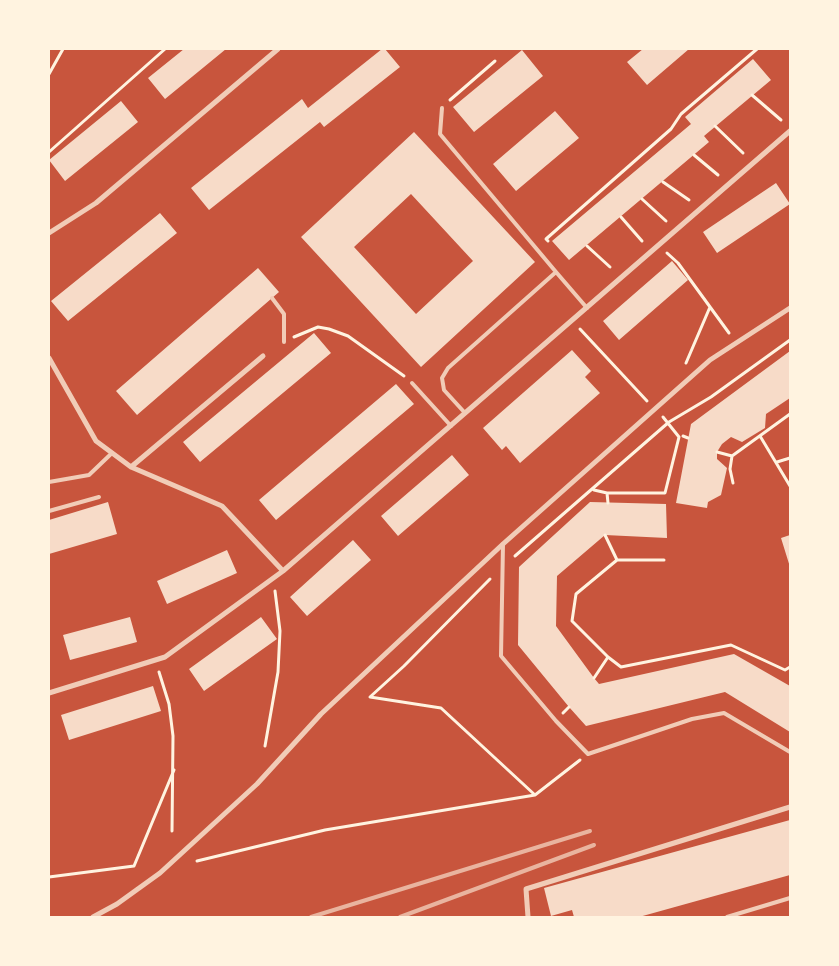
<!DOCTYPE html>
<style>
body{margin:0}
#map{position:relative;width:839px;height:966px;overflow:hidden;background:#c8553d;font-family:"Space Grotesk",sans-serif}
canvas{display:block}
.frame{position:absolute;inset:0;border:50px solid #fff3e0;pointer-events:none}
</style>
<div id="map">
<canvas width="839" height="966"></canvas>
<div class="frame"></div>
</div>
<script>
const ctx = document.querySelector('canvas').getContext('2d');
ctx.lineJoin = 'round';
function fillPath(path, color) { ctx.fillStyle = color; ctx.fill(path, 'evenodd'); }
const shape = rows => new Path2D(rows.map(r => 'M' + r).join(''));
function stroke(path, color, width, dash) { ctx.strokeStyle = color; ctx.lineWidth = width; ctx.lineCap = dash ? 'butt' : 'round'; ctx.setLineDash(dash || []); ctx.stroke(path); }
const building = shape([
 [184,49,226,49,165,99,148,78],
 [382,49,385,49,400,67,324,127,320,122,209,210,191,188,302,99,308,108],
 [643,49,689,49,647,85,627,62],
 [522,50,543,76,474,132,453,107],
 [753,59,771,80,704,136,709,142,569,260,552,241,691,124,685,117],
 [121,101,138,122,65,181,49,160],
 [555,111,579,138,516,191,493,164],
 [414,132,535,262,421,367,301,237],
 [411,194,473,261,416,314,354,247],
 [776,183,790,204,717,253,703,232],
 [160,213,177,233,68,321,51,301],
 [672,261,688,280,619,340,603,321],
 [258,268,279,292,137,415,116,391],
 [314,333,331,353,200,462,183,442],
 [572,350,591,371,585,377,600,393,520,463,506,446,502,450,483,428],
 [790,351,790,398,766,414,765,428,742,442,731,437,722,444,717,452,717,459,727,468,721,495,708,502,707,508,676,503,691,424],
 [396,384,414,404,276,520,259,500],
 [452,455,469,475,398,536,381,516],
 [108,502,117,534,49,554,49,520],
 [590,502,666,504,667,538,605,535,557,576,556,626,594,678,599,684,734,654,790,686,790,732,725,692,586,726,569,707,518,645,519,567],
 [790,535,790,567,781,538],
 [353,540,371,560,307,616,290,597],
 [227,550,237,573,167,604,157,581],
 [130,617,137,642,70,660,63,635],
 [261,617,277,639,204,691,189,669],
 [153,686,161,711,69,740,61,715],
 [790,820,790,875,639,917,574,917,572,910,551,916,544,888]
]);
const path = shape([
 [49,74,63,49],
 [752,95,781,120],
 [450,100,495,61],
 [715,126,743,153],
 [49,152,165,49],
 [694,155,718,175],
 [663,182,689,200],
 [642,199,666,221],
 [621,217,642,241],
 [548,241,546,239,671,129,681,114,757,49],
 [587,246,610,267],
 [667,253,678,263,729,333],
 [580,329,647,401],
 [294,337,318,327,329,329,348,336,404,376],
 [686,363,710,307],
 [683,436,688,438],
 [760,436,790,486],
 [717,452,732,456,790,414],
 [732,456,730,469,733,483],
 [777,462,790,458],
 [594,490,607,493,608,503],
 [607,493,665,493,679,437,663,417],
 [605,535,617,560],
 [515,556,669,422,711,397,790,340],
 [664,560,617,560,576,594,572,621,608,657,621,667,731,645,785,670,790,667],
 [490,579,404,666,370,697,441,708,535,795,580,760],
 [159,672,169,704,173,736,172,831],
 [594,678,608,657],
 [563,713,569,707],
 [265,746,278,672,280,631,275,591],
 [197,861,325,830,535,795],
 [49,877,134,866,174,770]
]);
const service = shape([
 [442,108,440,134,556,272],
 [272,298,284,314,284,342],
 [412,383,451,426],
 [465,413,444,390,442,378,448,368,556,272,587,308],
 [49,482,89,475,112,453],
 [49,511,99,497],
 [503,544,501,656,556,721,588,754,692,719,724,713,790,752],
 [727,917,790,898]
]);
const minor = shape([
 [49,233,96,203,278,49],
 [49,358,96,441,131,467,222,506,283,571],
 [131,467,263,356],
 [49,693,165,657,283,571,790,131],
 [93,917,117,904,160,873,257,784,321,714,503,544,710,360,790,308],
 [528,917,526,889,790,807]
]);
const rail = shape([
 [311,917,590,831],
 [400,917,594,845]
]);
fillPath(building, '#f7dbc8');
stroke(path, '#fff3e0', 3);
stroke(service, '#f1ccb7', 4);
stroke(minor, '#f1ccb7', 5);
stroke(rail, '#e9b49f', 4);
</script>
